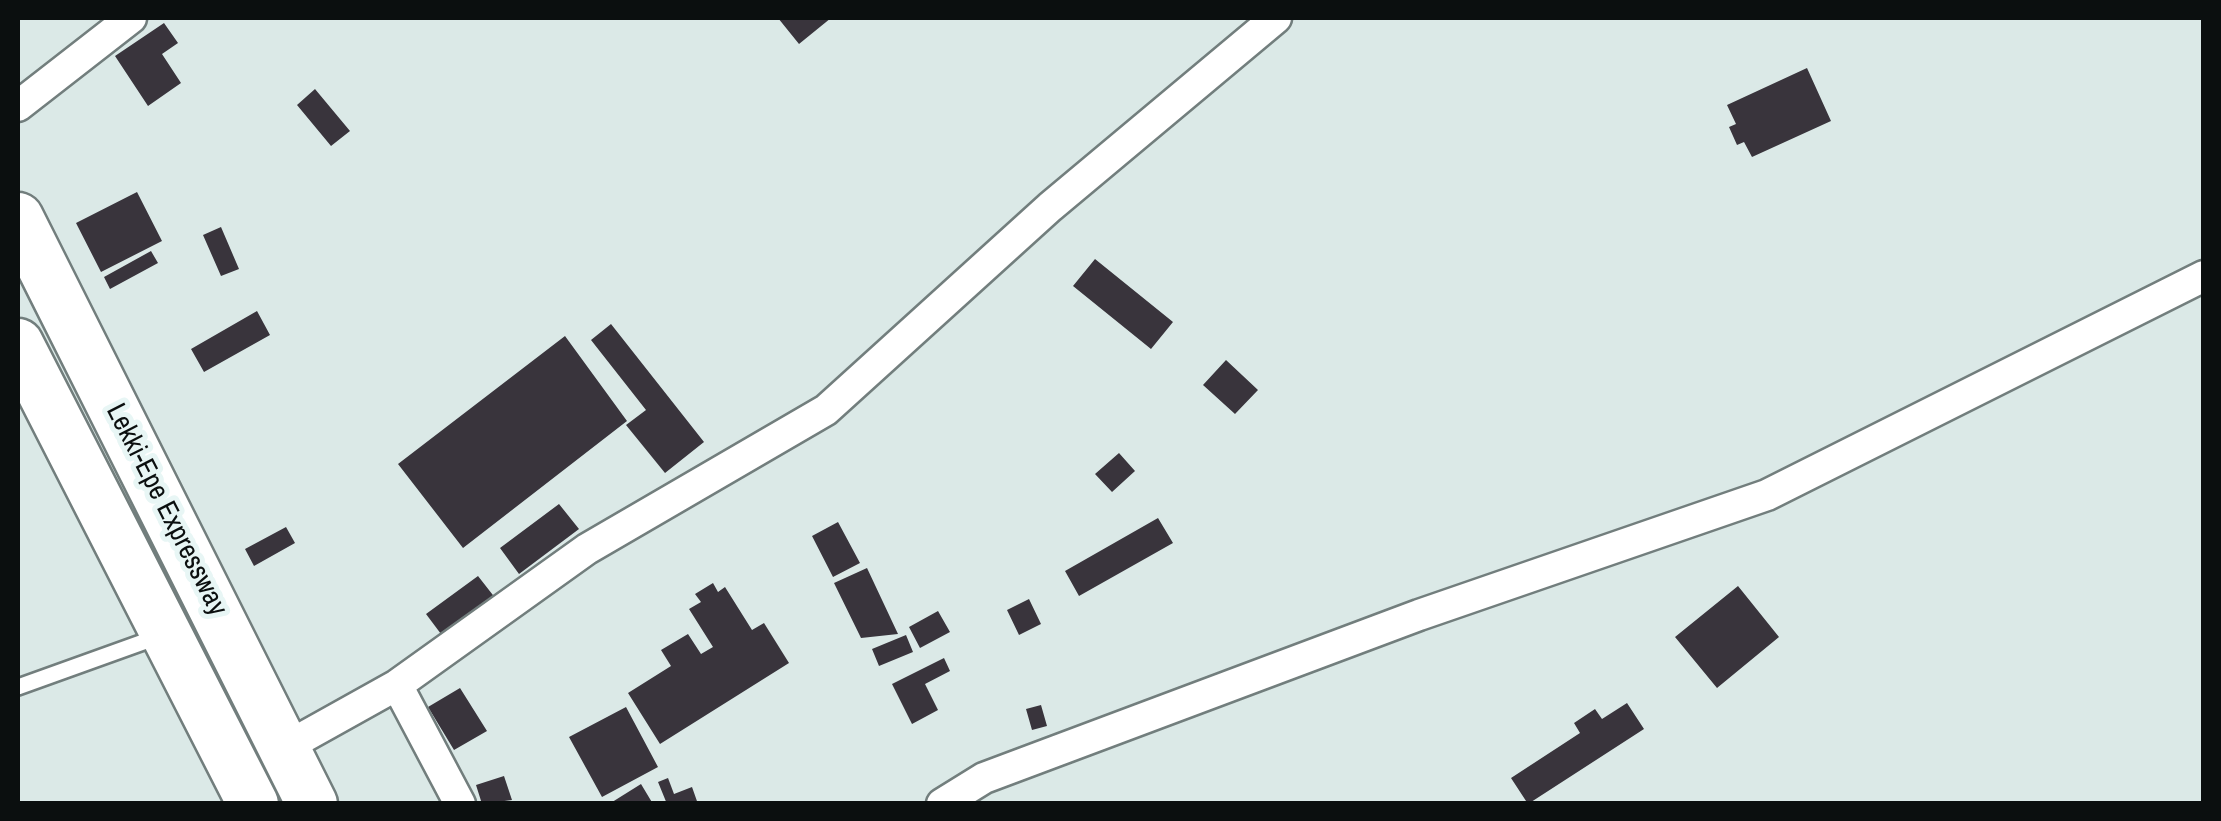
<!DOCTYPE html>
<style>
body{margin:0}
#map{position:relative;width:2221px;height:821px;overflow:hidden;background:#dbe9e7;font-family:"Archivo Narrow",sans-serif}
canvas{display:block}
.frame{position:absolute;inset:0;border:20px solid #0b0f0f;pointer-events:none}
</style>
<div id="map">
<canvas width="2221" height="821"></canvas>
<div class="frame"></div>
</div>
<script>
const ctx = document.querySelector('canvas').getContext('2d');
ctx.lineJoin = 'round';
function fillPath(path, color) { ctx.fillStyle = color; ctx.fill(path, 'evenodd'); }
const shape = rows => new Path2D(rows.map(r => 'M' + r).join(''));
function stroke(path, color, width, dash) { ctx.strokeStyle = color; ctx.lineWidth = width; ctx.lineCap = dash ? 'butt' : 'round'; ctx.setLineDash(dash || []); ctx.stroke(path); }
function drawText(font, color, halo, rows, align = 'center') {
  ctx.font = font + ' "Archivo Narrow",sans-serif'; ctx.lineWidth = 10; ctx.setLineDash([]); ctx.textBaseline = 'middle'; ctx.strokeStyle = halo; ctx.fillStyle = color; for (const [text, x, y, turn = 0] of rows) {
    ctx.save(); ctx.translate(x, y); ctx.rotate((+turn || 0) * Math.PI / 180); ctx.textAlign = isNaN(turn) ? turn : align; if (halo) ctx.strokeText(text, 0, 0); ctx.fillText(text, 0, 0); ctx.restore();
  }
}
const building = shape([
 [778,18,831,18,799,44],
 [164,23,178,43,162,54,181,83,148,106,115,56],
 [1807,68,1831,121,1752,157,1744,142,1737,145,1729,127,1736,124,1727,105],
 [315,89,350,131,331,146,297,105],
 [137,192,162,241,101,272,76,223],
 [221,227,239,269,221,276,203,235],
 [151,251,158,263,110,289,104,277],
 [1095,259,1173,322,1151,349,1073,286],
 [257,311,270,335,204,372,191,349],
 [611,324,704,442,665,473,626,425,646,410,591,340],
 [565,336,627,421,463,548,398,464],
 [1226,360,1258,390,1235,414,1203,385],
 [1119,453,1135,471,1112,492,1095,474],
 [559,504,579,529,519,574,500,548],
 [1158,518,1173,543,1079,596,1065,571],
 [838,522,860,563,833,577,812,536],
 [286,527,295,543,254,566,245,549],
 [867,568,898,634,861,638,834,583],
 [478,576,496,599,444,638,426,614],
 [713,583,718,592,725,587,752,630,764,623,789,663,660,744,628,693,671,666,661,650,688,634,701,654,713,647,689,609,701,602,695,594],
 [1738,586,1779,637,1717,688,1675,637],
 [1029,599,1041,624,1019,635,1007,610],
 [938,611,950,632,920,648,909,627],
 [906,635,913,652,879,666,872,649],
 [944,658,950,671,925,684,938,710,912,724,892,684],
 [460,688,487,731,454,750,428,707],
 [1627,703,1644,729,1528,804,1511,778,1580,733,1574,723,1595,709,1602,719],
 [1041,705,1047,726,1032,730,1026,709],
 [626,707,658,767,602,797,569,737],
 [504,776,512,800,482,804,476,785],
 [668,778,674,794,692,787,698,804,667,804,658,782],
 [641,784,653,804,609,804]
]);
const service = shape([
 [18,687,160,636]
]);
const minor = shape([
 [18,106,131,18],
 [397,685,460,804],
 [284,748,397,685,587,549,826,410,1050,207,1276,18],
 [942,804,984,778,1419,615,1767,495,2204,276]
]);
const trunk = shape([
 [18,218,312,804],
 [18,344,253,804]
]);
const streetNames = [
 ["Lekki-Epe Expressway",166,510,63]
];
fillPath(building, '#39343c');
stroke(service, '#727e7d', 20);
stroke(minor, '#727e7d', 35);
stroke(trunk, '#727e7d', 55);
stroke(service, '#fff', 15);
stroke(minor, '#fff', 30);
stroke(trunk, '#fff', 50);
drawText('28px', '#0b0f0f', '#e8f6f5', streetNames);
</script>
